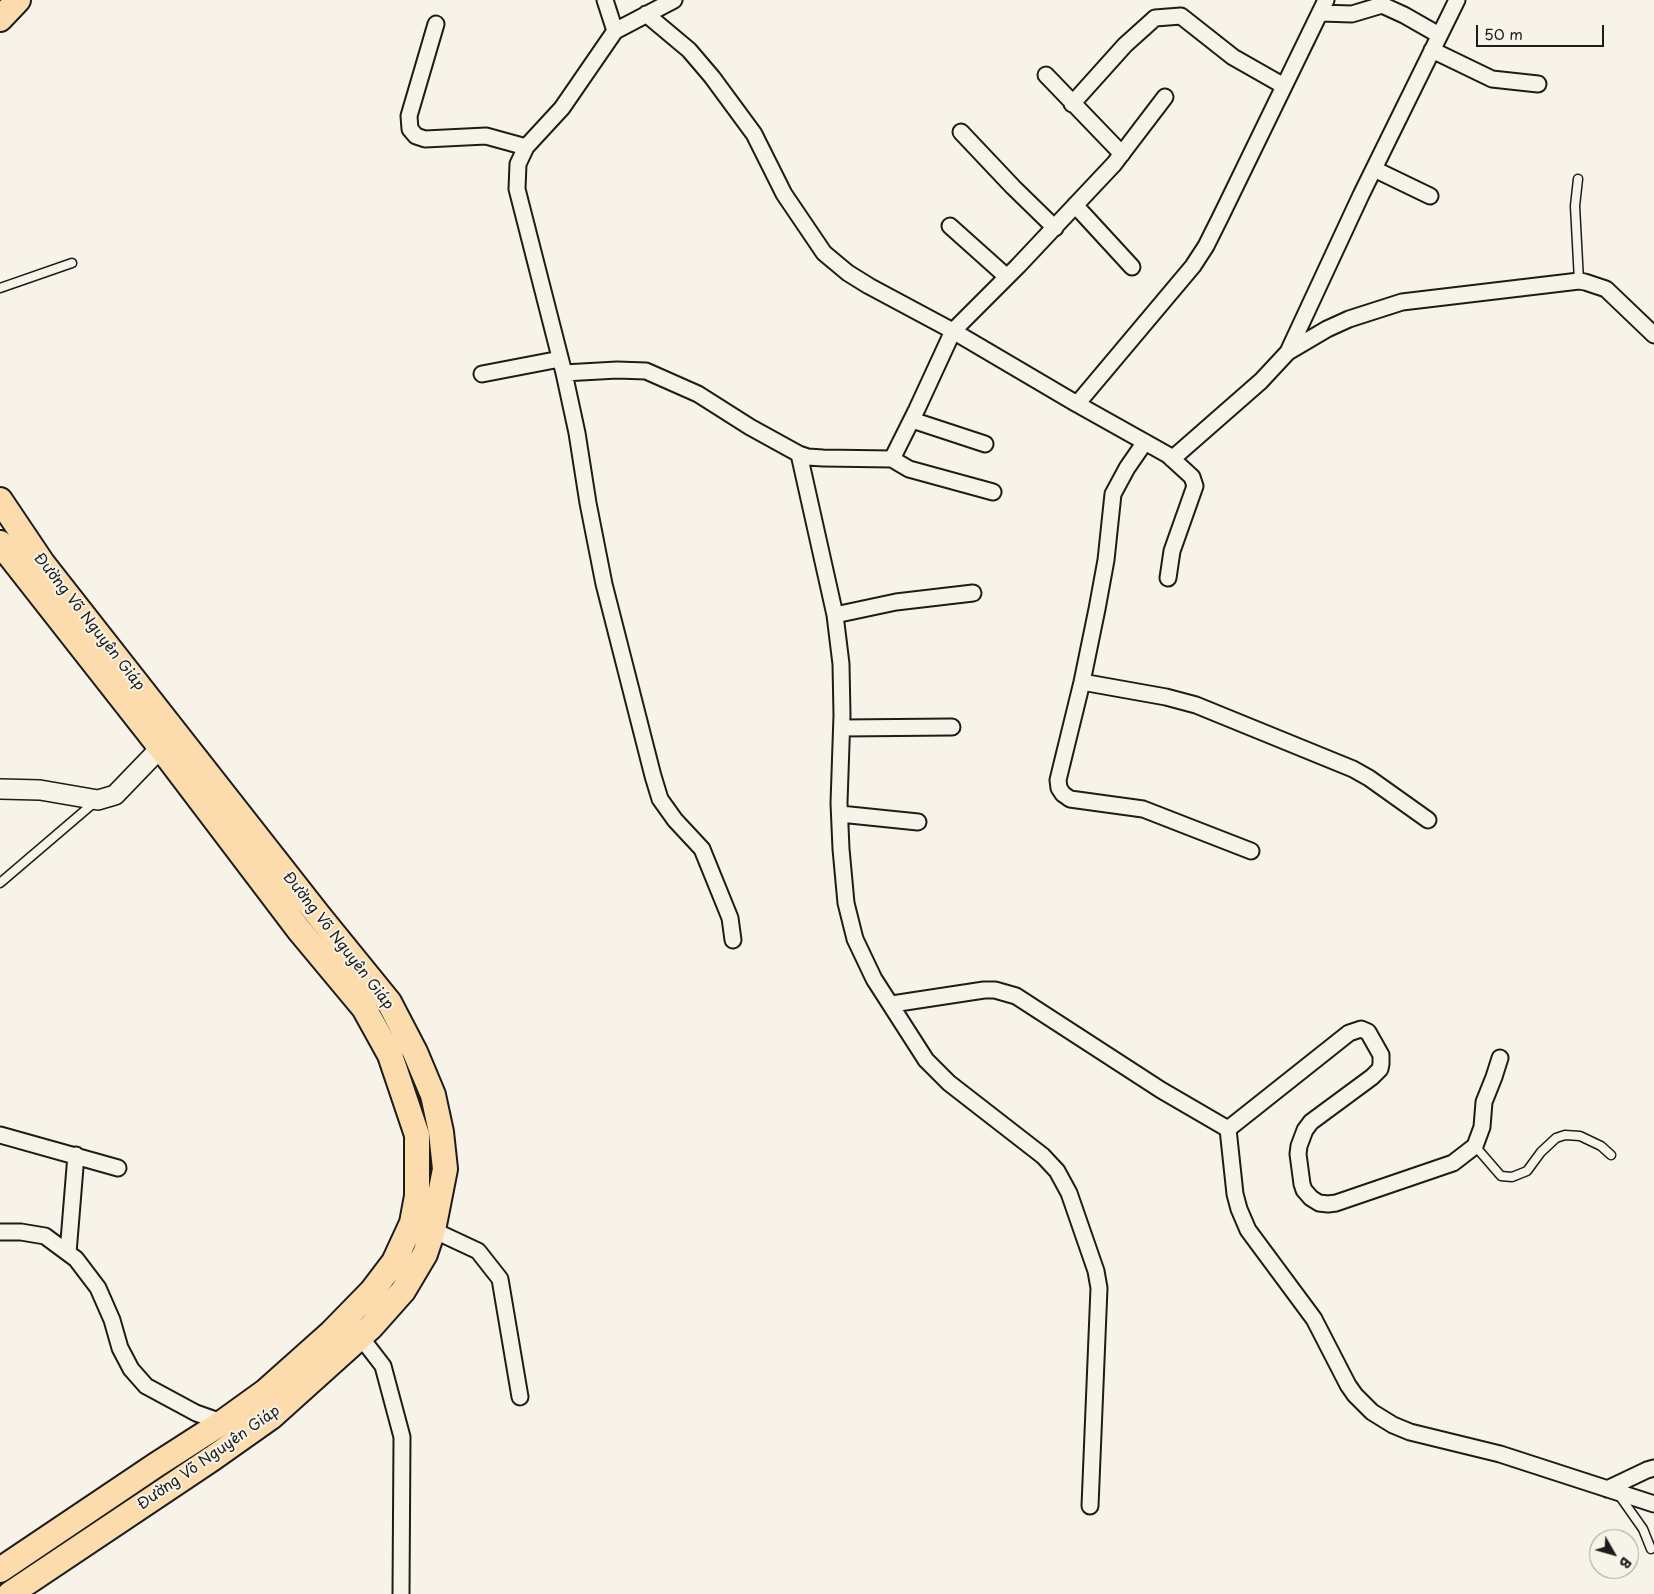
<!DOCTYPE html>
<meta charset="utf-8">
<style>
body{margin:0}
#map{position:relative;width:1654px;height:1594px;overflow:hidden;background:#f7f3e8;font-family:"Playpen Sans",sans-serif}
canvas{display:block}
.north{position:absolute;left:1589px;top:1529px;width:50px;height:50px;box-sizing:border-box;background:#f7f3e8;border:1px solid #9f9d96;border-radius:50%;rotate:128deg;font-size:14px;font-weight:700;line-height:20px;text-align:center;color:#1c1c1c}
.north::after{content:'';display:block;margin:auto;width:18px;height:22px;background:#1c1c1c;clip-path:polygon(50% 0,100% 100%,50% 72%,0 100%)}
.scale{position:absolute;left:1476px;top:25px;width:128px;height:22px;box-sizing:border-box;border:2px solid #1c1c1c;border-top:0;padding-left:6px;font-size:15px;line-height:18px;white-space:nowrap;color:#1c1c1c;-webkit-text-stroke:4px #f7f3e8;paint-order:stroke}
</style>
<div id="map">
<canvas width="1654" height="1594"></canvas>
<div class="north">B</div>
<div class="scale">50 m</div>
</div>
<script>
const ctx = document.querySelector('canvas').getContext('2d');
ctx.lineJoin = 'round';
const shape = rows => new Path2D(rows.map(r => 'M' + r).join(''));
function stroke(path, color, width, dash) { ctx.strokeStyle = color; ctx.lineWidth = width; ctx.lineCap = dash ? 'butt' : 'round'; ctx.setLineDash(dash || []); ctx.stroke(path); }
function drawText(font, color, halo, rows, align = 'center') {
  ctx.font = font + ' "Playpen Sans",sans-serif'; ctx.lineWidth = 4; ctx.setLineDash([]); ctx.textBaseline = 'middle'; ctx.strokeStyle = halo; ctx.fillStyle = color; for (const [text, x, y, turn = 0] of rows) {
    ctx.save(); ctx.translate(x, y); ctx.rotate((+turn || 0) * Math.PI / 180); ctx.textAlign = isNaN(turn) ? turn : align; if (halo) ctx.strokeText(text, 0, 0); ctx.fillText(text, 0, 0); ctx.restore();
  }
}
const service = shape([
 [1578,179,1575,206,1579,281],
 [0,288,72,263],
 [0,883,96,801],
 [1475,1146,1501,1176,1512,1177,1527,1171,1541,1152,1556,1138,1565,1135,1580,1136,1601,1146,1611,1155],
 [1619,1495,1643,1529,1651,1549]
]);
const minor = shape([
 [605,0,615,31,674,0],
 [1320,13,1352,14,1382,5,1404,15,1439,35],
 [646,14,689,50,712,77,754,134,784,194,824,253,848,273,869,286,953,331,1018,266,1114,164,1165,97],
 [436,24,409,116,410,129,416,136,425,139,486,136,526,147],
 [615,31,562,108,526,147,518,164,517,189,564,373,577,433,588,503,604,584,653,776,660,799,675,820,702,849,730,918,733,940],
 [1432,50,1492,79,1538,84],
 [1046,75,1122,154],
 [1072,104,1125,45,1155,18,1181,16,1233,57,1284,86],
 [961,132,1013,187,1055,228],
 [1374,169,1430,196],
 [1075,205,1132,267],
 [950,226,1007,277],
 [1288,352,1327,329,1349,319,1402,302,1579,281,1585,282,1606,289,1654,335],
 [564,373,617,370,646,371,698,394,750,427,799,454,808,457,823,458,892,459],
 [482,374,560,359],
 [912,420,985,444],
 [1145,442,1127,468,1113,494,1106,560,1097,609,1082,682,1058,780,1059,788,1063,794,1070,799,1143,809,1251,851],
 [799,454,835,615,841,664,842,715,839,803,841,849,846,903,855,939,874,979,926,1060,949,1083,1043,1156,1057,1171,1069,1193,1096,1271,1099,1288,1090,1506],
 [1172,459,1261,381,1288,352,1361,195,1457,0],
 [993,492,909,469,892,459,917,409,953,331,1077,404],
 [1168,578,1172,551,1195,486,1192,477,1168,455,1077,404,1193,266,1206,246,1221,216,1326,0],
 [835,615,896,602,973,593],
 [1082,682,1166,697,1196,705,1353,769,1369,778,1428,820],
 [842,728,952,727],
 [840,814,918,822],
 [892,1004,984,990,995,990,1016,996,1161,1090,1228,1129],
 [1228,1129,1349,1033,1361,1029,1368,1032,1381,1055,1381,1064,1380,1069,1372,1077,1311,1122,1305,1130,1299,1146,1298,1154,1302,1184,1304,1190,1311,1198,1319,1203,1328,1204,1336,1203,1453,1163,1475,1146,1482,1127,1484,1102,1494,1077,1500,1058],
 [1228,1129,1235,1194,1239,1209,1248,1230,1314,1319,1348,1385,1355,1395,1372,1412,1393,1425,1410,1432,1500,1454,1654,1504],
 [0,1135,118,1168],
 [433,1230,478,1251,500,1279,520,1397],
 [0,1232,21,1232,45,1236,76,1259,98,1288,112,1320,120,1348,131,1369,146,1386,196,1413,227,1424],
 [68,1253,76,1155],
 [356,1331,383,1366,402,1437,401,1594],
 [1607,1489,1647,1470,1654,1468]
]);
const tertiary = shape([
 [0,789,40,790,98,800,115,795,169,739]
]);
const trunk = shape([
 [0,19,18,0],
 [0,500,43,564,319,916,389,1002,415,1052,433,1095,441,1132,445,1169,433,1230,425,1254,403,1291,371,1327,271,1417,213,1458,10,1594],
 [0,543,161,748,299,930,364,1008,390,1055,417,1135,417,1196,412,1223,394,1262,372,1291,331,1333,266,1391,223,1422,156,1465,0,1570]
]);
const streetNames = [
 ["Đường Võ Nguyên Giáp",89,622,52],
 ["Đường Võ Nguyên Giáp",338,941,52],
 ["Đường Võ Nguyên Giáp",209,1458,-35]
];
stroke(service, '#1c1c1c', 11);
stroke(minor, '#1c1c1c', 19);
stroke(tertiary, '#1c1c1c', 22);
stroke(trunk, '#1c1c1c', 28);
stroke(service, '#f7f3e8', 8);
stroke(minor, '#f7f3e8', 15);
stroke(tertiary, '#f7f3e8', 19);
stroke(trunk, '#fcdcac', 24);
drawText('15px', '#1c1c1c', '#f7f3e8', streetNames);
</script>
